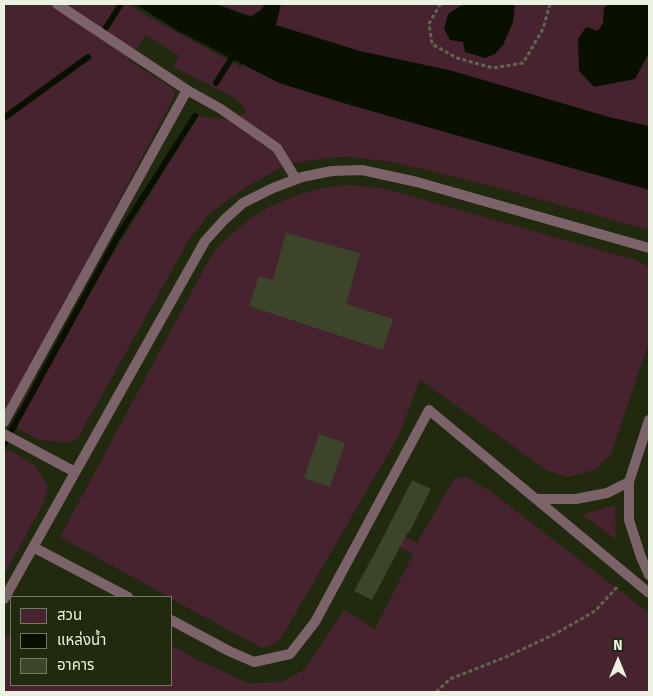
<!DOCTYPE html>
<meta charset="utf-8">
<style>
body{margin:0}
#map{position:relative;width:653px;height:696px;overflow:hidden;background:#21290e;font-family:"Fira Sans","Noto Sans Thai",sans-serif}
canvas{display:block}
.frame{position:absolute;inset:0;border:5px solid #ecf2e2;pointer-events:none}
.legend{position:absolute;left:10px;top:596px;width:162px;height:90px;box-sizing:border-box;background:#21290e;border:1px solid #727963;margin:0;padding:6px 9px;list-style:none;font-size:15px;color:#ecf2e2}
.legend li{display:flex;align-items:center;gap:10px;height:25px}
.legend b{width:25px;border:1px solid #727963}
.north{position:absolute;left:593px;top:636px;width:50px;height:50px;-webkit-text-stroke:4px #21290e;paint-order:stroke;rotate:0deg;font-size:14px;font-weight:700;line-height:20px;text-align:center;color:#ecf2e2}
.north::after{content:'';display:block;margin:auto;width:18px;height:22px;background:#ecf2e2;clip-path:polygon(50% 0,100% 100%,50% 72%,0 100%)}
</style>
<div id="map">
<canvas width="653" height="696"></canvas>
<div class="frame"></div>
<ul class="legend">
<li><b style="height:14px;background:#47232f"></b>สวน</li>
<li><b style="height:14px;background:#0a1000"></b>แหล่งน้ำ</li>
<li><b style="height:14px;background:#3c4529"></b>อาคาร</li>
</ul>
<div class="north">N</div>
</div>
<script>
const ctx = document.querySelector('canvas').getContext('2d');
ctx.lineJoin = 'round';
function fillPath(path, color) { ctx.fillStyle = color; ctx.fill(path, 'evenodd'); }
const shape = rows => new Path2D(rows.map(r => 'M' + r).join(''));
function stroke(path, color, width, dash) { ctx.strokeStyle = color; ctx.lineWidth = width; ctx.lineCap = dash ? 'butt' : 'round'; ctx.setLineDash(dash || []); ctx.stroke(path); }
const green = shape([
 [4,4,128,4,156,21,241,67,276,4,649,4,649,230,507,190,393,162,350,157,326,158,288,164,249,185,210,213,190,238,78,438,69,443,41,440,18,429,17,418,20,405,198,116,232,120,247,112,237,99,173,67,179,56,146,35,128,60,172,88,175,93,173,99,76,282,4,412],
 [219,4,264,4,261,9,251,16],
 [351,185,386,189,635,260,649,267,649,342,611,454,596,469,568,477,548,471,420,380,399,435,283,635,276,643,262,648,171,599,171,597,169,597,60,537,212,254,227,238,248,220,271,206,295,196,322,188],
 [8,450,15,453,34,465,41,474,47,485,47,492,43,504,4,575,4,452],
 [467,477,490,491,649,613,649,692,4,692,4,639,11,634,11,685,171,685,171,645,198,660,248,683,282,682,305,669,344,610,375,629,413,554,384,540,390,530,417,543,454,479],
 [615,505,616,539,582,515]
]);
const water = shape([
 [135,4,215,4,251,17,261,10,265,4,281,4,276,25,360,51,453,71,609,117,649,126,649,190,350,105,279,83,178,31],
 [468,4,515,4,513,22,503,45,495,54,485,58,465,52,463,42,450,40,444,29,448,14,460,6],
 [608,4,649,4,649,53,635,79,594,87,579,71,578,39,586,27,598,31,603,23,604,8]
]);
const stream = shape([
 [105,29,121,4],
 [216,83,231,59],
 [4,118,88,57],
 [4,444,117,238,195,116]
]);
const building = shape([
 [286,233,360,253,346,304,393,319,383,350,249,306,259,276,273,280],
 [319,434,345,443,330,487,304,478],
 [412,480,431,489,409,533,408,532,372,600,354,591,378,547]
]);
const path = shape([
 [441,4,439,6,429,24,432,44,457,58,493,68,523,63,543,29,550,4],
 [436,692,450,679,506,657,555,634,595,611,619,585]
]);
const service = shape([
 [57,4,187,90,221,109,277,148,296,179],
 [4,422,187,90],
 [4,434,75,472],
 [629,482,629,520,641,557,649,575],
 [536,499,576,499,607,493,629,482,649,420],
 [33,547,128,597],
 [4,599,205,241,224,220,243,203,273,188,302,177,332,171,362,170,417,182,649,248],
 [171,620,229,651,254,662,290,654,315,622,429,410,649,593]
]);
fillPath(green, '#47232f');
fillPath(water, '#0a1000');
stroke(stream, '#0a1000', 6);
fillPath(building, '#3c4529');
stroke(path, '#5f664e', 3, [4, 2.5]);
stroke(service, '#7c6369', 10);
</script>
